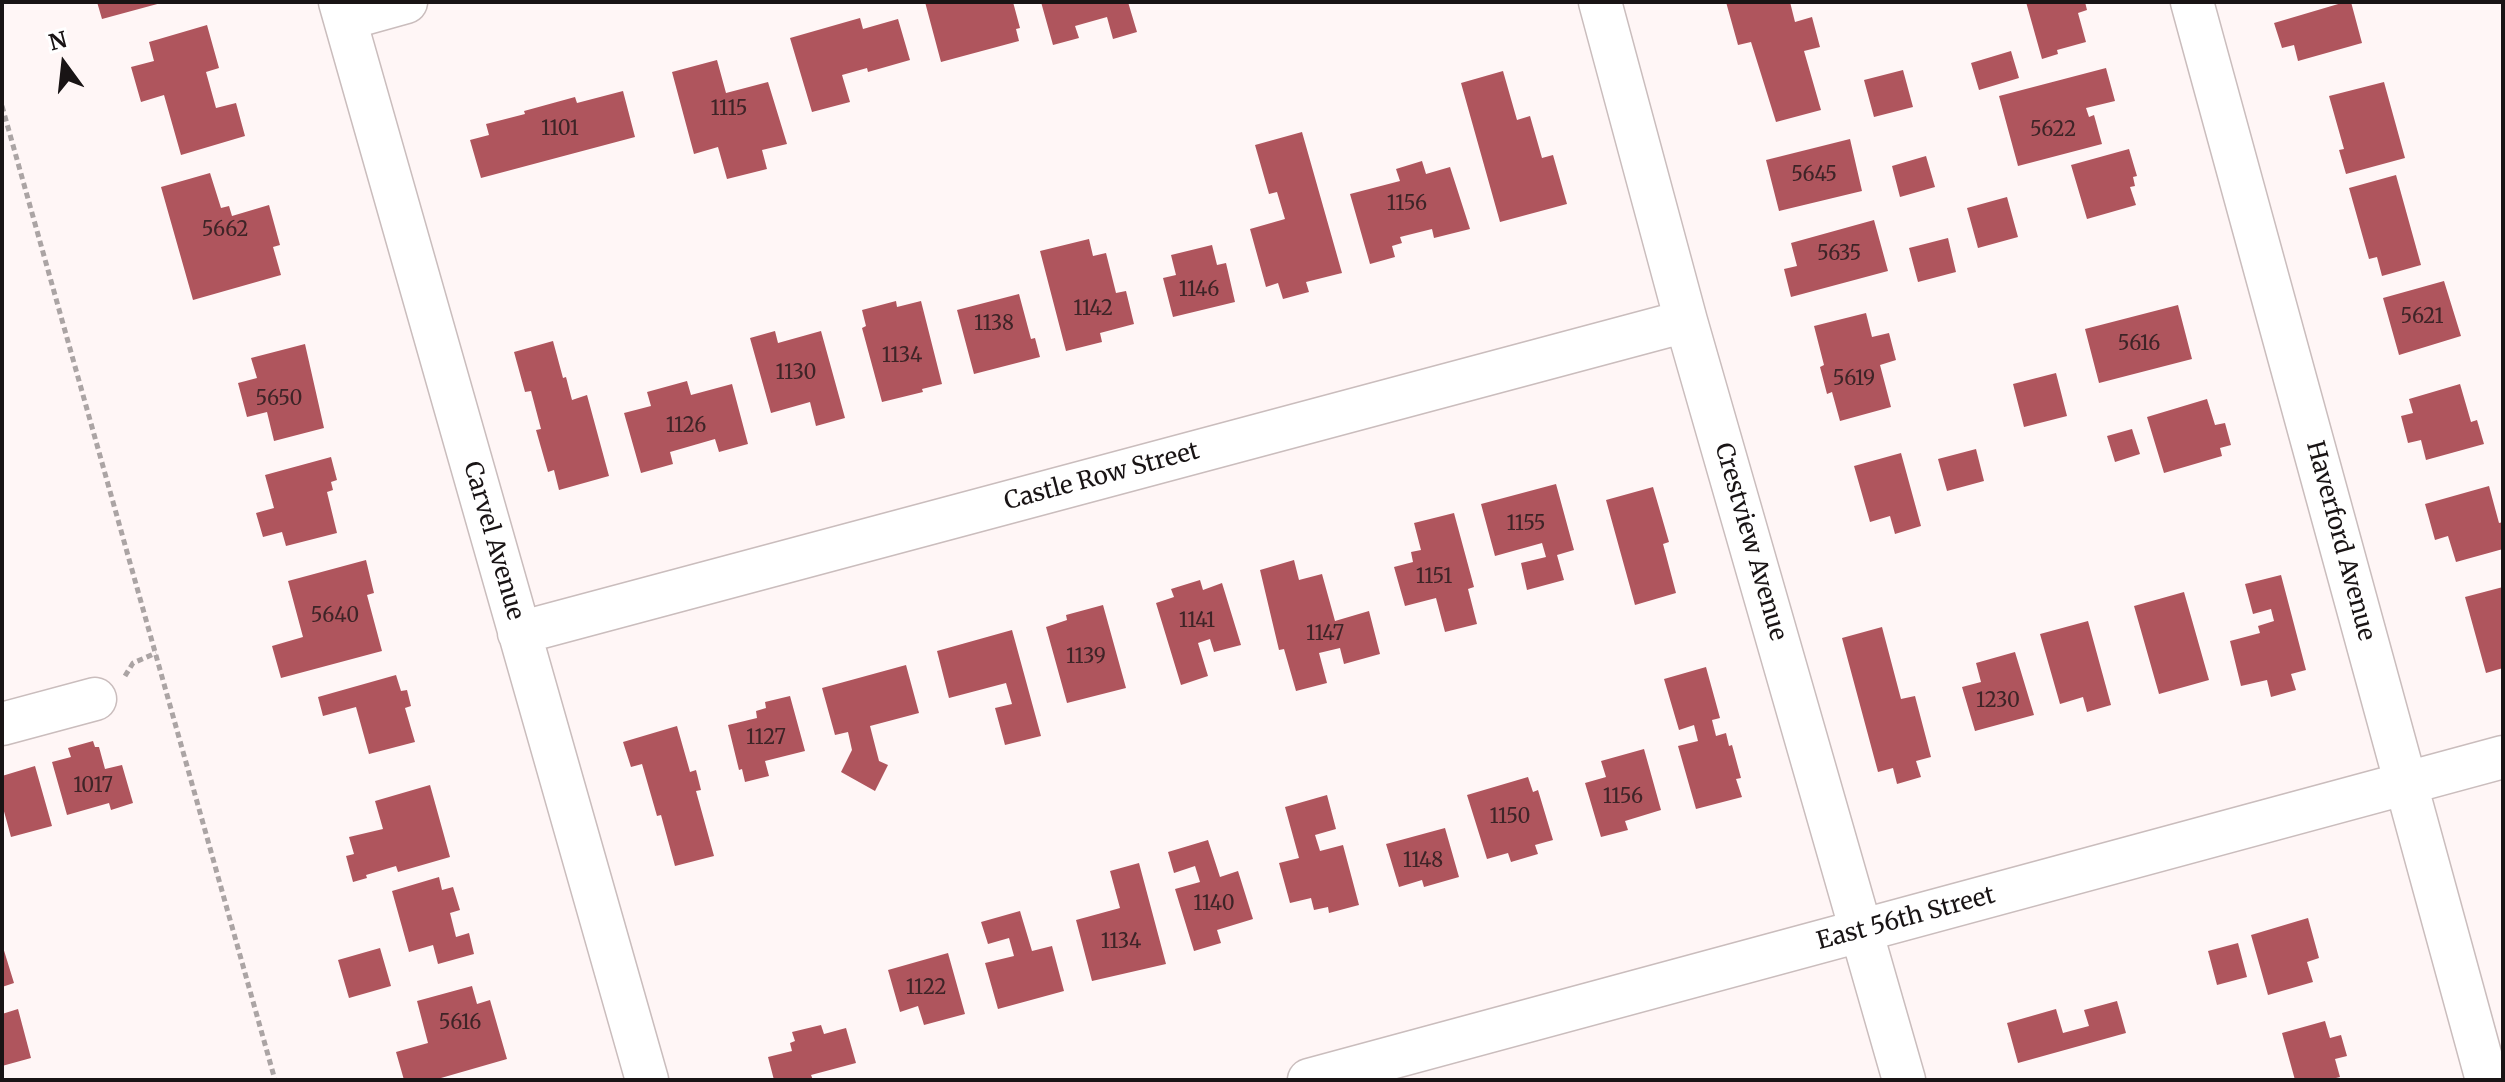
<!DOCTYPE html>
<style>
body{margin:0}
#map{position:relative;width:2505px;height:1082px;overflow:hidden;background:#fff6f6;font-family:Merriweather,serif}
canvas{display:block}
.frame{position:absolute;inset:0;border:4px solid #191415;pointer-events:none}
.north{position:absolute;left:24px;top:24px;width:80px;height:80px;-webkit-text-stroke:6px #fff;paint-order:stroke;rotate:345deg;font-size:22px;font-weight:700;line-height:32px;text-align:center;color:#191415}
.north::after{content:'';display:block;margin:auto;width:28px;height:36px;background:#191415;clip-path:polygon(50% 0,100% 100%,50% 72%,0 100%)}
</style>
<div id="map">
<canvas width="2505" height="1082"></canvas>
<div class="frame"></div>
<div class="north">N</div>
</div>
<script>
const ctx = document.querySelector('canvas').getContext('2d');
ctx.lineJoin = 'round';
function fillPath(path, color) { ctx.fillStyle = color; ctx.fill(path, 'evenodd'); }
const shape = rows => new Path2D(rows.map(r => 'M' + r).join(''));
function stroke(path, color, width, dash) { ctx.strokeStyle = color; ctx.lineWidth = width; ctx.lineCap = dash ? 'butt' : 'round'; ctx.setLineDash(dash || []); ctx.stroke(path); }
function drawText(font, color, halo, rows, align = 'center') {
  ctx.font = font + ' Merriweather,serif'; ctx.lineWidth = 7; ctx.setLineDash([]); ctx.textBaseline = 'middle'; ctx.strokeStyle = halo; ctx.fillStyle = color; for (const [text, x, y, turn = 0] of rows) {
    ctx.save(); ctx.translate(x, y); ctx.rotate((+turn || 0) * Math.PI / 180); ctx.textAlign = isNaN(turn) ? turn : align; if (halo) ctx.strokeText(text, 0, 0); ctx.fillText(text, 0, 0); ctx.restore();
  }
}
const building = shape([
 [97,2,161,2,161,3,102,19],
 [925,2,1013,2,1020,28,1016,29,1019,41,941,62],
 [1041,2,1128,2,1137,32,1113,39,1107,17,1075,26,1079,38,1053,45],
 [1726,2,1790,2,1795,22,1812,17,1820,47,1804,51,1821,110,1776,122,1751,42,1738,45],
 [2026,2,2085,2,2087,10,2078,13,2086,42,2057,50,2058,54,2042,59],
 [2345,2,2351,2,2362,43,2298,61,2294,45,2282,48,2274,23],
 [860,18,863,29,898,19,910,60,868,72,867,68,842,75,850,102,812,112,790,38],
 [207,25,219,68,206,72,216,108,236,103,245,136,181,155,164,95,141,102,131,67,154,61,149,42],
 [2011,51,2019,78,1979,90,1971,63],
 [717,60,726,93,768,82,787,144,762,150,767,169,727,179,718,147,694,154,672,72],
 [2106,68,2115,101,2086,108,2089,117,2094,115,2102,144,2018,166,1999,96],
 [1903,70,1913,107,1874,117,1864,80],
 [1503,71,1517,120,1530,116,1542,158,1553,155,1567,204,1500,222,1461,83],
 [2384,82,2405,158,2346,174,2339,150,2344,149,2329,96],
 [623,91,635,137,481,178,470,140,489,135,486,124,525,114,524,111,575,97,577,103],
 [1302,132,1342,273,1306,282,1309,292,1283,299,1278,283,1266,287,1250,229,1285,219,1277,192,1269,194,1255,145],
 [1850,139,1862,191,1779,211,1766,160],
 [2129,149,2137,176,2133,177,2135,186,2130,187,2136,205,2087,219,2071,165],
 [1926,156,1935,187,1900,197,1892,166],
 [1422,161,1426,174,1450,167,1470,229,1434,238,1432,229,1400,237,1402,243,1392,246,1395,257,1370,264,1350,194,1400,181,1396,169],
 [210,173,221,208,229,206,232,216,269,205,280,245,273,247,281,275,193,300,161,187],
 [2396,175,2421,265,2382,276,2377,257,2369,259,2349,188],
 [2007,197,2018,237,1978,248,1967,208],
 [1874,220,1888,271,1791,297,1784,269,1797,266,1791,243],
 [1948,238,1956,272,1918,282,1909,248],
 [1089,239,1093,256,1106,253,1116,293,1126,291,1134,324,1100,333,1102,342,1066,351,1040,251],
 [1212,245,1217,265,1226,263,1235,302,1173,317,1163,278,1176,275,1171,255],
 [2444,281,2461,336,2399,355,2383,298],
 [1019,294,1031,339,1035,338,1040,357,974,374,957,310],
 [896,301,897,307,921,301,942,384,922,389,923,392,882,402,862,328,866,326,862,310],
 [2178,305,2192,359,2099,383,2085,329],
 [1866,313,1872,337,1889,333,1896,360,1880,365,1891,407,1840,421,1832,392,1827,394,1820,367,1824,365,1814,326],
 [775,331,778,343,821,331,845,418,816,426,810,402,771,413,750,338],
 [553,341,563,378,566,377,572,400,587,395,609,476,559,490,554,470,548,472,536,430,541,429,531,391,525,392,514,352],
 [305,344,324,428,274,441,267,412,247,417,238,383,257,378,251,358],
 [2056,373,2067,416,2024,427,2013,384],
 [687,381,691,395,732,384,748,444,719,452,715,439,670,452,673,464,641,473,624,413,651,406,647,392],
 [2460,384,2471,422,2477,420,2484,444,2426,460,2421,440,2408,443,2401,416,2413,413,2409,399],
 [2207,399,2215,425,2225,423,2231,445,2220,448,2222,456,2164,473,2147,417],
 [2132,429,2140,454,2115,462,2107,436],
 [1976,449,1984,481,1947,491,1938,459],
 [1901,453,1921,526,1895,534,1890,516,1870,522,1854,466],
 [331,457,337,480,331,482,333,490,327,492,337,533,286,546,282,532,263,537,256,513,274,508,265,475],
 [1556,484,1574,550,1557,555,1564,580,1527,590,1521,563,1546,557,1542,543,1495,556,1481,504],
 [2489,486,2499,523,2503,522,2503,549,2456,562,2448,536,2435,540,2425,504],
 [1653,487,1669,542,1663,544,1676,593,1635,605,1606,500],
 [1454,513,1474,587,1468,589,1477,624,1445,632,1436,598,1405,606,1394,567,1413,562,1411,552,1421,550,1414,523],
 [366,560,374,593,367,595,382,651,281,678,272,646,303,637,288,581],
 [1294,560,1299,580,1322,574,1335,621,1369,611,1380,654,1344,664,1340,648,1319,653,1327,683,1296,691,1284,649,1279,650,1260,570],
 [2281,575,2306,670,2291,674,2296,690,2271,697,2267,680,2241,686,2230,641,2260,633,2258,626,2274,621,2271,609,2253,614,2245,584],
 [1200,580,1203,590,1222,583,1241,645,1214,652,1210,639,1198,643,1208,676,1181,685,1156,603,1174,597,1171,589],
 [2503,587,2503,668,2486,673,2465,597],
 [2184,592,2209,680,2159,694,2134,606],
 [1103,605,1126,688,1067,703,1046,627,1067,620,1066,615],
 [2088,621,2111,705,2087,712,2083,697,2060,704,2040,634],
 [1882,627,1901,699,1915,696,1931,757,1916,761,1921,777,1897,784,1893,768,1878,772,1842,638],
 [1012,630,1041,736,1005,745,995,708,1012,704,1006,683,949,698,937,651],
 [2015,652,2034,715,1975,731,1962,687,1981,682,1976,663],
 [906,665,919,713,870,726,879,761,888,765,875,791,841,772,852,750,848,732,835,735,822,688],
 [1706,667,1720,718,1712,720,1716,736,1726,733,1729,746,1732,745,1741,778,1736,779,1742,797,1696,809,1678,746,1698,741,1694,725,1679,730,1664,679],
 [396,675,401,691,407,690,411,706,405,708,415,742,369,754,356,707,323,716,318,697],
 [790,696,805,751,765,761,769,776,745,782,742,769,739,770,728,725,757,718,756,711,766,708,765,702],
 [677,726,690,772,696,770,701,790,696,791,714,856,675,866,661,815,657,816,642,764,631,767,623,742],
 [93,741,95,747,99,747,105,769,122,765,133,803,111,810,109,803,67,815,52,762,71,757,68,748],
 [1644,749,1661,810,1625,821,1628,830,1601,837,1585,783,1606,777,1601,761],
 [35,766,52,826,11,837,2,804,2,776],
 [1528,777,1533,792,1538,790,1553,840,1535,845,1538,854,1511,862,1508,853,1487,859,1467,795],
 [430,785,450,857,398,872,396,866,366,875,367,878,353,882,346,856,354,854,349,837,383,829,375,801],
 [1327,795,1336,829,1315,835,1320,851,1343,845,1359,905,1329,913,1328,907,1314,910,1311,898,1290,903,1279,863,1299,858,1285,807],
 [1445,828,1459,877,1424,887,1422,880,1399,887,1386,844],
 [1208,840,1220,877,1238,871,1253,919,1217,930,1221,943,1194,951,1175,889,1200,882,1195,866,1174,873,1168,852],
 [1139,863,1166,964,1092,981,1076,920,1120,908,1110,871],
 [439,877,442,890,453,887,460,910,450,913,456,937,469,933,474,954,438,964,433,945,409,952,392,891],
 [1020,911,1032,951,1052,946,1064,991,998,1009,985,963,1014,956,1009,938,988,944,981,922],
 [2308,918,2319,958,2307,962,2313,982,2268,995,2251,935],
 [2238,943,2247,977,2217,985,2208,951],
 [2,944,14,983,2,987],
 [380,948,391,986,349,998,338,960],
 [948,953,965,1014,924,1025,918,1006,900,1012,888,970],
 [472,986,477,1004,490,1000,507,1059,434,1080,404,1080,396,1052,428,1043,417,1001],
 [2117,1001,2126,1033,2018,1063,2007,1023,2056,1009,2063,1033,2089,1026,2084,1010],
 [18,1009,31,1058,2,1066,2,1014],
 [2325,1021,2330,1038,2341,1035,2347,1056,2335,1059,2340,1077,2328,1080,2295,1080,2282,1033],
 [821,1025,824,1034,846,1028,856,1063,811,1075,813,1080,774,1080,768,1057,792,1051,790,1043,795,1041,792,1032]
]);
const path = shape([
 [2,106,275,1080],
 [125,676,133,663,156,653]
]);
const street = shape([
 [340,2,647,1080],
 [1600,2,1686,321,1904,1080],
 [2192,2,2487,1080],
 [345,19,406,2],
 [519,633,1686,321],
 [2,724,95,699],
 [1309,1080,2503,757]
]);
const numberNames = [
 ["1115",729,109],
 ["1101",560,129],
 ["5622",2053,130],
 ["5645",1814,175],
 ["1156",1407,204],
 ["5662",225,230],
 ["5635",1839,254],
 ["1146",1199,290],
 ["1142",1093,309],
 ["5621",2422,317],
 ["1138",994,324],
 ["5616",2139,344],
 ["1134",902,356],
 ["1130",796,373],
 ["5619",1854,379],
 ["5650",279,399],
 ["1126",686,426],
 ["1155",1526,524],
 ["1151",1434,577],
 ["5640",335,616],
 ["1141",1197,621],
 ["1147",1325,634],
 ["1139",1086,657],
 ["1230",1998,701],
 ["1127",766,738],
 ["1017",93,786],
 ["1156",1623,797],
 ["1150",1510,817],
 ["1148",1423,861],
 ["1140",1214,904],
 ["1134",1121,942],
 ["1122",926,988],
 ["5616",460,1023]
];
const streetNames = [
 ["Castle Row Street",1102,477,-15],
 ["Carvel Avenue",493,541,74],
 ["Haverford Avenue",2340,541,75],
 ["Crestview Avenue",1750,542,74],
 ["East 56th Street",1906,919,-15]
];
fillPath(building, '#af555d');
stroke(street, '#cabdbd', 45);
stroke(path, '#aba4a4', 5, [6, 4]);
stroke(street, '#fff', 42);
drawText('20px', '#3e2427', null, numberNames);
drawText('24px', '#191415', '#fff', streetNames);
</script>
